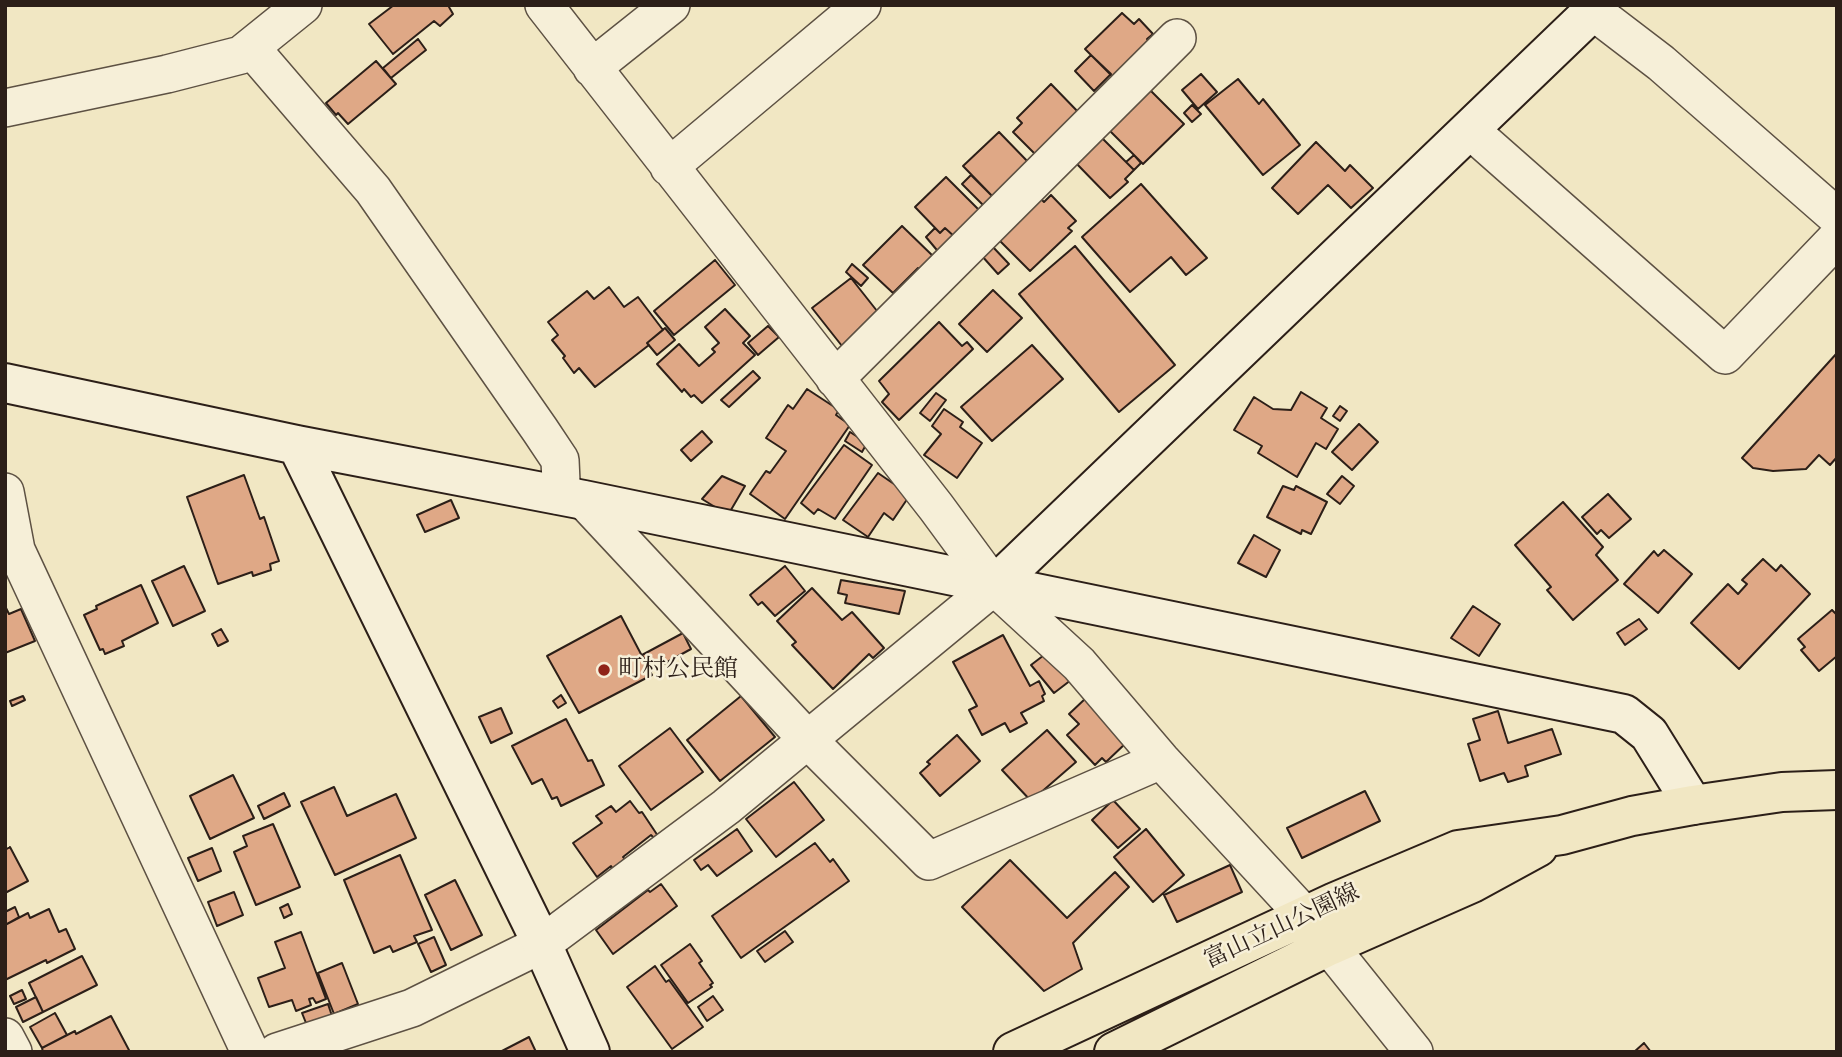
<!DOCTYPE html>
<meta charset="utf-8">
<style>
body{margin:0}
#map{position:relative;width:1842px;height:1057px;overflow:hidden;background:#f1e7c3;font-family:"IM FELL French Canon",serif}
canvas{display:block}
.frame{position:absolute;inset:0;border:7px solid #2c1f18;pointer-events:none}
</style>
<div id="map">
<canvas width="1842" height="1057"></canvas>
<div class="frame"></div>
</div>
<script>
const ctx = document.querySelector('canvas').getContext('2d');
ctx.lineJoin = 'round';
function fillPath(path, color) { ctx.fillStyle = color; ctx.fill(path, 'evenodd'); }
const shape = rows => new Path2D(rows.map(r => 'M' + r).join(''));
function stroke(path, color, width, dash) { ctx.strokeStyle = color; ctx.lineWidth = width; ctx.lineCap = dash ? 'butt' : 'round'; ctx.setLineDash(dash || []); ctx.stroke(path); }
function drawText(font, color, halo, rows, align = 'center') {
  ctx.font = font + ' "IM FELL French Canon","Noto Serif JP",serif'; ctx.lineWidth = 5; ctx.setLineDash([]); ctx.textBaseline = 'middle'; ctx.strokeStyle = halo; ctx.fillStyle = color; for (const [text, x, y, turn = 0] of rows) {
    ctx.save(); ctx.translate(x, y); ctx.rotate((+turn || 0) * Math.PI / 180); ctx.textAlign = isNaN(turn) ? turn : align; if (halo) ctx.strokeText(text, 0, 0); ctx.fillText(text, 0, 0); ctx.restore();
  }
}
const building = shape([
 [394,5,451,5,449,7,453,14,440,26,434,21,393,54,369,24,394,5],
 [1122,13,1134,24,1139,19,1153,34,1147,39,1153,45,1116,80,1085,49,1122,13],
 [418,39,426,50,391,78,383,68,418,39],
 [1091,55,1111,74,1094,91,1075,71,1091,55],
 [376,61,396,84,348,124,338,113,336,115,326,103,376,61],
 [1201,74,1217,92,1198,109,1182,90,1201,74],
 [1238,79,1259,104,1263,99,1300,145,1263,175,1205,105,1238,79],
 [1051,84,1082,116,1039,158,1013,132,1022,123,1017,118,1051,84],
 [1148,88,1184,124,1143,164,1107,128,1148,88],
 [1192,105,1201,114,1192,122,1184,113,1192,105],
 [999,132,1031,165,996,200,963,166,999,132],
 [1100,136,1134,170,1125,179,1128,182,1110,198,1074,161,1100,136],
 [1316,142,1345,171,1350,165,1373,188,1351,208,1328,185,1298,214,1272,188,1316,142],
 [1134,155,1141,163,1134,170,1126,162,1134,155],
 [971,175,996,200,987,209,962,184,971,175],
 [946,177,983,214,957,239,945,228,940,233,915,207,946,177],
 [1141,184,1207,258,1186,275,1171,257,1130,292,1082,237,1141,184],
 [1051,195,1076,221,1068,228,1072,231,1030,271,998,239,1040,198,1044,202,1051,195],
 [902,226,935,258,922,271,918,268,893,293,863,265,902,226],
 [935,228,940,233,945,228,957,239,941,255,926,237,935,228],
 [992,246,1009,264,998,274,982,256,992,246],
 [1075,246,1175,365,1119,412,1019,294,1075,246],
 [715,260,735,285,674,335,654,311,715,260],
 [852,264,868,278,861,286,846,272,852,264],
 [851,278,881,316,842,346,812,308,851,278],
 [609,287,624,307,638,297,663,330,647,343,649,345,595,387,579,368,574,373,563,358,565,356,552,340,558,335,548,322,587,291,594,299,609,287],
 [993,290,1022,318,987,352,959,324,993,290],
 [725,309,750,336,743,343,755,355,702,403,694,395,691,397,684,389,682,392,657,364,679,344,699,366,715,352,712,349,719,343,705,327,725,309],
 [939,322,962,346,967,342,973,349,899,420,882,402,889,394,879,381,939,322],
 [768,326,779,337,758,355,748,343,768,326],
 [665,328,675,340,657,355,647,343,665,328],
 [1032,345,1063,379,992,441,961,407,1032,345],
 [1837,353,1837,457,1830,465,1819,455,1806,469,1773,471,1753,468,1742,458,1837,353],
 [753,371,760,378,729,407,721,400,753,371],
 [807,389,839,410,836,415,850,425,785,519,750,494,766,471,770,473,786,451,766,438,788,405,793,409,807,389],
 [1301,392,1327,408,1321,418,1338,429,1326,449,1316,443,1297,477,1258,453,1262,446,1234,430,1254,397,1273,409,1291,410,1301,392],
 [936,393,946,400,930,421,920,413,936,393],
 [1340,406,1347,411,1340,421,1333,416,1340,406],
 [944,409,963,422,960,427,982,443,957,478,924,455,941,434,932,426,944,409],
 [1359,424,1378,442,1352,470,1332,452,1359,424],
 [702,431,712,442,691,461,681,450,702,431],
 [850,432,867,443,862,452,845,441,850,432],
 [844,445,872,465,835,519,818,509,814,514,801,503,844,445],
 [878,473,910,495,893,520,884,513,868,537,843,520,878,473],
 [244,475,260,519,264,517,279,561,270,564,271,570,253,576,252,572,218,584,187,497,244,475],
 [722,476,745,486,728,515,702,499,722,476],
 [1342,476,1354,486,1340,504,1327,494,1342,476],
 [1283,486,1294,490,1296,486,1327,502,1311,534,1302,530,1301,534,1267,517,1283,486],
 [1608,494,1631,519,1609,538,1601,530,1597,534,1582,517,1608,494],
 [451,500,459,518,425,532,417,515,451,500],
 [1563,502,1603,547,1596,555,1618,580,1573,620,1547,590,1551,587,1515,545,1563,502],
 [1254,535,1280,550,1266,577,1238,563,1254,535],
 [1664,550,1692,574,1658,613,1624,584,1654,551,1658,556,1664,550],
 [1763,559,1776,571,1781,565,1810,594,1739,669,1691,623,1728,584,1738,594,1747,584,1742,580,1763,559],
 [184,566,205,611,173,626,152,581,184,566],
 [785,566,805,591,775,616,762,602,758,605,750,595,785,566],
 [841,580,905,591,899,614,845,603,847,595,838,593,841,580],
 [141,585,158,623,122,641,124,646,105,654,103,649,100,650,84,615,97,609,96,606,141,585],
 [812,588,842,620,852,612,884,648,873,658,869,654,833,689,792,645,796,642,777,621,812,588],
 [5,606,9,614,21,609,35,641,5,653,5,606],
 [1473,606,1500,624,1479,656,1451,638,1473,606],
 [1832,610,1837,615,1837,656,1819,671,1801,650,1805,647,1798,639,1832,610],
 [621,616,652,675,579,713,547,656,621,616],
 [1639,619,1647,629,1625,645,1617,633,1639,619],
 [221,629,228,641,218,646,212,634,221,629],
 [683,633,691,649,651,671,642,655,683,633],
 [1003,635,1030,686,1039,681,1045,694,1042,696,1044,701,1021,713,1027,723,1010,732,1005,723,982,735,969,710,977,706,953,662,1003,635],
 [1048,652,1071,680,1054,693,1031,665,1048,652],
 [561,695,566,703,558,708,553,701,561,695],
 [23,696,25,700,12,706,10,701,23,696],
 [741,696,775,737,720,781,687,740,741,696],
 [1086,698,1127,742,1106,762,1102,758,1095,765,1067,735,1079,724,1069,714,1086,698],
 [501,708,512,733,491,743,479,717,501,708],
 [1498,711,1508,743,1552,729,1561,754,1525,766,1528,776,1508,782,1504,773,1480,781,1468,744,1480,740,1473,719,1498,711],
 [566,719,588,761,592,760,604,785,561,806,557,797,552,799,542,779,532,784,512,746,566,719],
 [670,728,703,772,651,810,619,766,670,728],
 [1047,730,1076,762,1031,801,1002,770,1047,730],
 [957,735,980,761,940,796,920,773,930,764,927,762,957,735],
 [233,775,254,818,210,839,190,796,233,775],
 [794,782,824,820,776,857,746,819,794,782],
 [334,787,347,816,396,794,416,838,335,875,301,802,334,787],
 [1365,791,1380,821,1302,858,1287,828,1365,791],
 [284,793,290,806,264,819,258,806,284,793],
 [1113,800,1140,829,1118,848,1092,820,1113,800],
 [630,801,639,813,642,812,658,836,654,838,651,835,623,857,625,859,613,869,611,866,597,877,573,843,602,823,596,816,611,806,616,812,630,801],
 [273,824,300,887,256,905,234,852,247,846,243,836,273,824],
 [737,829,752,851,717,876,708,865,701,870,694,860,737,829],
 [1146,829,1184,875,1153,902,1114,857,1146,829],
 [815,843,830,862,833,859,849,881,741,958,712,916,815,843],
 [10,847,28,881,5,893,5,850,10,847],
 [212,848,221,871,198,881,188,858,212,848],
 [400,855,432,930,414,936,417,942,393,952,390,946,374,953,344,880,400,855],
 [1010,860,1067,918,1115,872,1129,887,1073,943,1082,969,1044,991,962,907,1010,860],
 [1230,865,1242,892,1177,922,1164,895,1230,865],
 [455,880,482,935,451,950,425,895,455,880],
 [661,884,677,906,613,954,596,930,648,890,650,892,661,884],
 [234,892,243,915,217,926,208,902,234,892],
 [288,904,292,914,284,918,280,908,288,904],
 [15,907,19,917,5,925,5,912,15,907],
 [49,909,59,932,66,929,75,949,47,963,46,960,5,980,5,925,28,913,30,918,49,909],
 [785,931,793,942,765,962,757,951,785,931],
 [301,932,326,999,316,1003,313,998,309,999,311,1005,296,1011,292,1000,269,1007,258,978,285,968,275,942,301,932],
 [434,937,446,965,431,972,418,944,434,937],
 [690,944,702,961,699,963,713,983,710,985,712,987,688,1003,661,965,690,944],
 [82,956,97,985,43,1012,29,983,82,956],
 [342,963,358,1004,334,1014,318,973,342,963],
 [655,966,666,982,669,980,703,1027,672,1049,627,987,655,966],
 [22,990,26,999,14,1004,10,996,22,990],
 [713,996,723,1010,707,1021,698,1007,713,996],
 [36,997,43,1012,23,1022,16,1007,36,997],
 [328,1004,333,1019,308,1028,302,1013,328,1004],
 [55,1013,67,1035,42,1048,30,1027,55,1013],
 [111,1016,130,1052,43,1052,42,1048,75,1031,76,1034,111,1016],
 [529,1037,536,1052,500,1052,529,1037],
 [1644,1043,1651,1052,1634,1052,1644,1043]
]);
const street = shape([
 [544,5,936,507,994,586,1079,664,1161,760,1305,916,1414,1052],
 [1593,11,1661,63,1837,217],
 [251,48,373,190,540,430,560,460,561,482,557,495],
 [592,68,671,5],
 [5,108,167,74,241,55,303,5],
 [1470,130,1725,355,1837,238],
 [669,167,862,5],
 [835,379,1177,38],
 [5,492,16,550,250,1052],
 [584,500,808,740,929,861,1161,760],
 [5,1037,13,1052],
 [277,1052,412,1008,542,944,726,807,994,586]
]);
const secondary = shape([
 [5,383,297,445,584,500,1624,714,1649,734,1693,805],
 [297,445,542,944,590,1052],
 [994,586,1599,5]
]);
const primary = shape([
 [1013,1052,1335,902,1458,850,1562,835,1632,816,1693,805,1782,792,1837,790],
 [1114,1052,1329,946,1472,883,1538,847]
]);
const markers = [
 [604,670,7,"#8f2418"]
];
const poiNames = [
 ["町村公民館",618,670]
];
const streetNames = [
 ["富山立山公園線",1282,927,-25]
];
fillPath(building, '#dfa886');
stroke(building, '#2c1f18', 2);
stroke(street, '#5d5143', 40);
stroke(secondary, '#2c1f18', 42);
stroke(primary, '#2c1f18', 42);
stroke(street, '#f6efd8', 37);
stroke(secondary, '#f6efd8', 38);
stroke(primary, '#f1e7c3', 38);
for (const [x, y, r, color] of markers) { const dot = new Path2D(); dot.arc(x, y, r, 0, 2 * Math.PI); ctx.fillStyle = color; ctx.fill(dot); stroke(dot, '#f6efd8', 2.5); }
drawText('24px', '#2c1f18', '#f6efd8', poiNames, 'left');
drawText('24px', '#2c1f18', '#f6efd8', streetNames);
</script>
